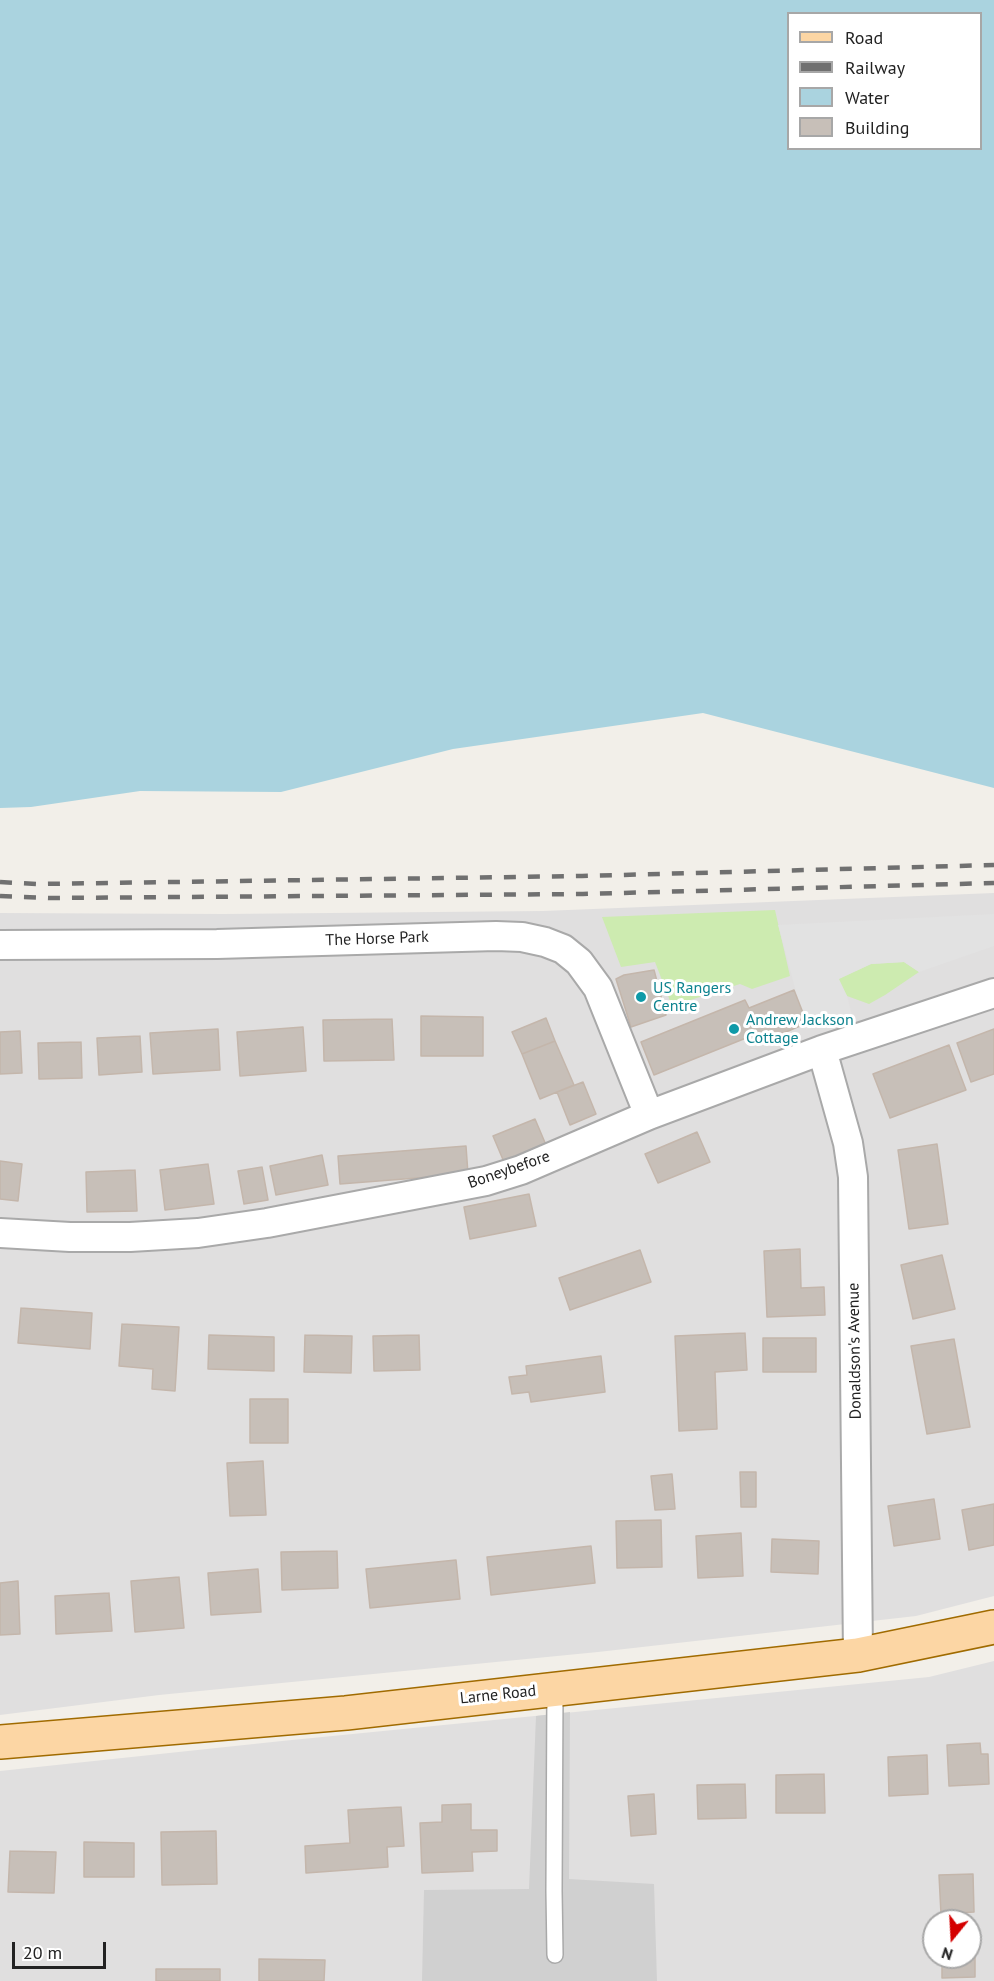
<!DOCTYPE html>
<style>
body{margin:0}
#map{position:relative;width:994px;height:1981px;overflow:hidden;background:#f2efe9;font-family:"PT Sans",sans-serif}
canvas{display:block}
.legend{position:absolute;left:787px;top:12px;width:195px;height:138px;box-sizing:border-box;background:#fff;border:2px solid #a7a7a7;margin:0;padding:8px 10px;list-style:none;font-size:18px;color:#222}
.legend li{display:flex;align-items:center;gap:12px;height:30px}
.legend b{width:30px;border:2px solid #a7a7a7}
.north{position:absolute;left:922px;top:1909px;width:60px;height:60px;box-sizing:border-box;background:#fff;border:2px solid #a7a7a7;border-radius:50%;rotate:198deg;font-size:16px;font-weight:700;line-height:24px;text-align:center;color:#222}
.north::after{content:'';display:block;margin:auto;width:21px;height:27px;background:#d40000;clip-path:polygon(50% 0,100% 100%,50% 72%,0 100%)}
.scale{position:absolute;left:12px;top:1942px;width:94px;height:27px;box-sizing:border-box;border:3px solid #222;border-top:0;padding-left:8px;font-size:18px;line-height:21px;white-space:nowrap;color:#222;-webkit-text-stroke:4px #fff;paint-order:stroke}
</style>
<div id="map">
<canvas width="994" height="1981"></canvas>
<ul class="legend">
<li><b style="height:8px;background:#fcd6a4"></b>Road</li>
<li><b style="height:8px;background:#707070"></b>Railway</li>
<li><b style="height:16px;background:#aad3df"></b>Water</li>
<li><b style="height:16px;background:#c7bfb8"></b>Building</li>
</ul>
<div class="north">N</div>
<div class="scale">20 m</div>
</div>
<script>
const ctx = document.querySelector('canvas').getContext('2d');
ctx.lineJoin = 'round';
function fillPath(path, color) { ctx.fillStyle = color; ctx.fill(path, 'evenodd'); }
const shape = rows => new Path2D(rows.map(r => 'M' + r).join(''));
function stroke(path, color, width, dash) { ctx.strokeStyle = color; ctx.lineWidth = width; ctx.lineCap = dash ? 'butt' : 'round'; ctx.setLineDash(dash || []); ctx.stroke(path); }
function drawText(font, color, halo, rows, align = 'center') {
  ctx.font = font + ' "PT Sans",sans-serif'; ctx.lineWidth = 6; ctx.setLineDash([]); ctx.textBaseline = 'middle'; ctx.strokeStyle = halo; ctx.fillStyle = color; for (const [text, x, y, turn = 0] of rows) {
    ctx.save(); ctx.translate(x, y); ctx.rotate((+turn || 0) * Math.PI / 180); ctx.textAlign = isNaN(turn) ? turn : align; if (halo) ctx.strokeText(text, 0, 0); ctx.fillText(text, 0, 0); ctx.restore();
  }
}
const residential = shape([
 [994,893,994,1596,916,1616,598,1652,159,1695,0,1715,0,913,224,914,543,911],
 [994,1661,994,1981,0,1981,0,1771,282,1741,929,1677],
 [934,1921,970,1921,970,1957,934,1957]
]);
const religious = shape([
 [570,1712,569,1879,654,1884,657,1981,422,1981,424,1890,529,1889,536,1716]
]);
const grass = shape([
 [775,910,790,976,752,989,740,984,672,1006,655,962,621,967,602,917],
 [904,962,919,972,885,995,869,1004,847,996,838,979,871,964]
]);
const parking = shape([
 [994,914,994,946,919,972,904,962,871,964,839,979,847,996,852,1016,806,1030,778,925]
]);
const water = shape([
 [0,0,994,0,994,788,703,713,453,749,281,792,140,791,31,807,0,808],
 [788,14,980,14,980,148,788,148]
]);
const building = shape([
 [654,970,666,1015,631,1027,616,979,624,975,654,970],
 [794,990,807,1023,760,1043,756,1034,654,1075,641,1042,745,1000,749,1008,794,990],
 [421,1016,483,1017,483,1056,421,1056,421,1016],
 [546,1018,555,1041,522,1054,512,1032,546,1018],
 [392,1019,394,1060,324,1061,323,1020,392,1019],
 [303,1027,306,1071,240,1076,237,1032,303,1027],
 [218,1029,220,1070,153,1074,150,1033,218,1029],
 [994,1029,994,1074,971,1082,957,1043,994,1029],
 [20,1031,22,1073,0,1074,0,1032,20,1031],
 [140,1036,142,1072,99,1075,97,1038,140,1036],
 [555,1041,574,1085,540,1099,522,1054,555,1041],
 [81,1042,82,1078,39,1079,38,1043,81,1042],
 [949,1045,966,1090,890,1118,873,1074,949,1045],
 [583,1082,596,1114,570,1125,557,1092,583,1082],
 [535,1119,546,1145,504,1162,493,1136,535,1119],
 [697,1132,710,1162,658,1183,645,1154,697,1132],
 [937,1144,948,1224,909,1229,898,1150,937,1144],
 [466,1146,468,1174,340,1184,338,1156,466,1146],
 [322,1155,328,1185,276,1195,270,1166,322,1155],
 [0,1161,22,1164,18,1201,0,1199,0,1161],
 [208,1164,214,1204,165,1210,160,1170,208,1164],
 [262,1167,268,1200,244,1204,238,1171,262,1167],
 [135,1170,137,1211,87,1212,86,1172,135,1170],
 [529,1194,536,1226,470,1239,464,1207,529,1194],
 [800,1249,801,1288,824,1287,825,1315,767,1317,764,1251,800,1249],
 [640,1250,651,1282,570,1310,559,1278,640,1250],
 [942,1255,955,1309,913,1319,901,1265,942,1255],
 [21,1308,92,1313,90,1349,18,1343,21,1308],
 [122,1324,179,1327,175,1391,152,1389,153,1369,119,1366,122,1324],
 [745,1333,747,1370,715,1372,717,1429,679,1431,675,1336,745,1333],
 [209,1335,274,1337,274,1371,208,1369,209,1335],
 [305,1335,352,1336,351,1373,304,1372,305,1335],
 [419,1335,420,1370,374,1371,373,1336,419,1335],
 [763,1338,816,1338,816,1372,763,1372,763,1338],
 [954,1339,970,1427,927,1434,911,1346,954,1339],
 [601,1356,605,1392,531,1402,529,1392,512,1394,509,1377,527,1375,526,1366,601,1356],
 [250,1399,288,1399,288,1443,250,1443,250,1399],
 [263,1461,266,1515,230,1516,227,1463,263,1461],
 [740,1472,756,1472,756,1507,741,1507,740,1472],
 [672,1474,675,1509,655,1510,651,1476,672,1474],
 [934,1499,940,1539,894,1546,888,1506,934,1499],
 [994,1504,994,1545,969,1550,962,1510,994,1504],
 [661,1520,662,1567,617,1568,616,1521,661,1520],
 [741,1533,743,1576,698,1578,696,1536,741,1533],
 [772,1539,819,1541,818,1574,771,1572,772,1539],
 [591,1546,595,1583,491,1595,487,1557,591,1546],
 [337,1551,338,1588,282,1590,281,1552,337,1551],
 [456,1560,460,1599,370,1608,366,1569,456,1560],
 [258,1569,261,1612,211,1615,208,1573,258,1569],
 [179,1577,184,1628,135,1632,131,1581,179,1577],
 [18,1581,20,1634,0,1635,0,1583,18,1581],
 [109,1593,112,1631,56,1634,55,1596,109,1593],
 [980,1743,981,1754,988,1754,989,1784,949,1786,947,1745,980,1743],
 [927,1755,928,1794,889,1796,888,1757,927,1755],
 [824,1774,825,1813,776,1813,776,1775,824,1774],
 [745,1784,746,1818,698,1819,697,1785,745,1784],
 [654,1794,656,1834,631,1836,628,1796,654,1794],
 [471,1804,471,1830,497,1830,497,1851,472,1852,473,1871,422,1873,420,1823,442,1822,442,1805,471,1804],
 [401,1807,404,1846,387,1847,388,1867,306,1873,305,1846,350,1843,348,1810,401,1807],
 [216,1831,217,1884,162,1885,161,1832,216,1831],
 [84,1842,134,1843,134,1877,84,1877,84,1842],
 [10,1851,56,1852,54,1893,8,1892,10,1851],
 [973,1874,974,1912,941,1914,939,1875,973,1874],
 [970,1934,975,1934,975,1977,942,1978,942,1957,970,1957,970,1934],
 [259,1959,325,1960,324,1981,259,1981,259,1959],
 [156,1969,220,1969,220,1981,156,1981,156,1969]
]);
const lane = shape([
 [555,1689,554,1891,555,1955]
]);
const street = shape([
 [0,945,217,944,496,936,522,937,545,942,563,949,579,962,598,988,649,1115],
 [822,1050,848,1143,853,1177,858,1655],
 [0,1233,70,1237,130,1237,198,1233,267,1223,486,1181,521,1170,649,1115,822,1050,994,993]
]);
const primary = shape([
 [0,1742,346,1713,858,1655,994,1627]
]);
const rail = shape([
 [0,882,38,884,582,876,994,865],
 [0,896,49,898,583,894,994,883]
]);
const markers = [
 [641,997,6,"#0f9aa8"],
 [734,1029,6,"#0f9aa8"]
];
const streetNames = [
 ["The Horse Park",377,939,-2],
 ["Boneybefore",509,1170,-19],
 ["Donaldson's Avenue",855,1351,-91],
 ["Larne Road",498,1695,-6]
];
const cultureNames = [
 ["US Rangers",653,988],
 ["Centre",653,1006],
 ["Andrew Jackson",746,1020],
 ["Cottage",746,1038]
];
fillPath(residential, '#e0dfdf');
fillPath(religious, '#d0d0d0');
fillPath(grass, '#cdebb0');
fillPath(parking, '#e2e2e2');
fillPath(water, '#aad3df');
fillPath(building, '#c7bfb8');
stroke(building, '#c4b6ab', 1.5);
stroke(lane, '#a9a9a9', 18);
stroke(street, '#a9a9a9', 32);
stroke(primary, '#a06b00', 36);
stroke(lane, '#fff', 15);
stroke(street, '#fff', 28);
stroke(primary, '#fcd6a4', 33);
stroke(rail, '#707070', 4.5, [12, 12]);
for (const [x, y, r, color] of markers) { const dot = new Path2D(); dot.arc(x, y, r, 0, 2 * Math.PI); ctx.fillStyle = color; ctx.fill(dot); stroke(dot, '#fff', 2); }
drawText('16px', '#222', '#fff', streetNames);
drawText('16px', '#0d838f', '#fff', cultureNames, 'left');
</script>
